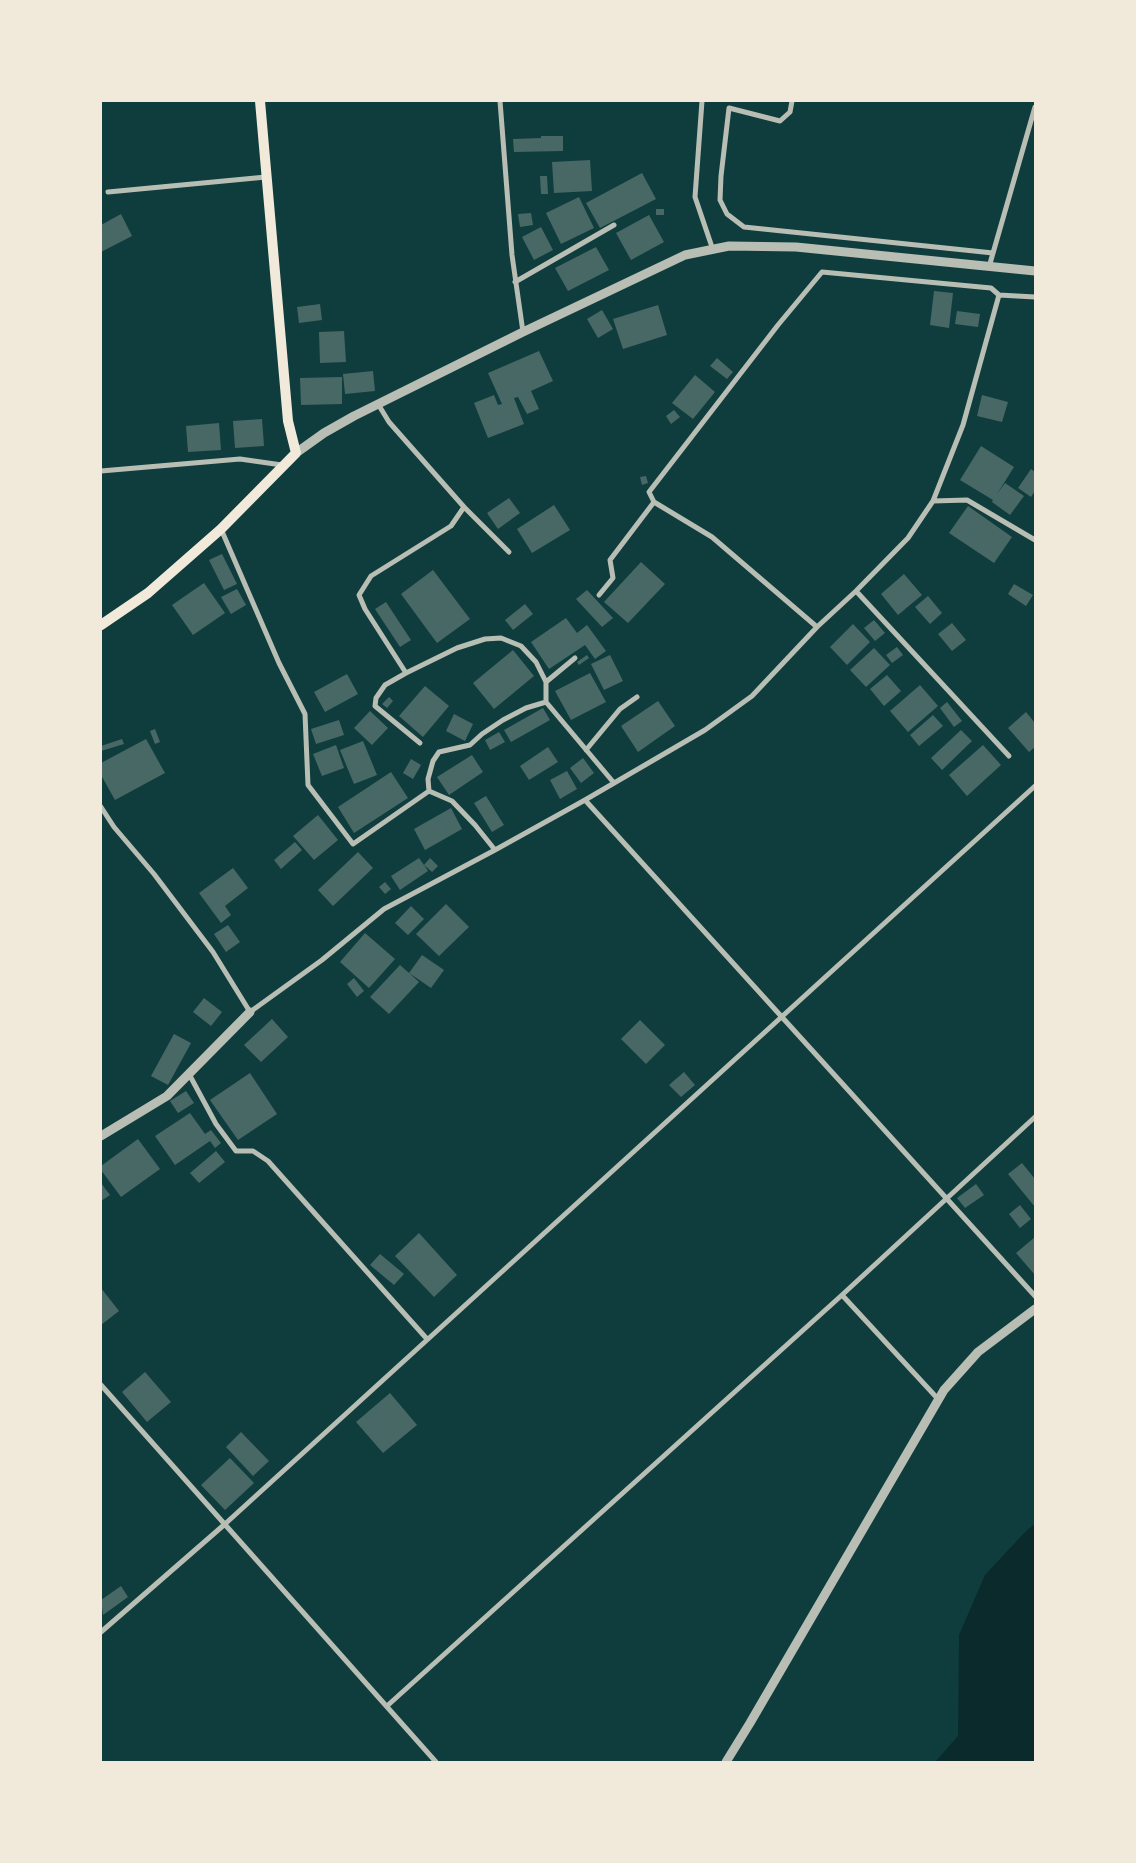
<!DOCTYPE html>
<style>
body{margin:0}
#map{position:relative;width:1136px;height:1863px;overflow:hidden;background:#0f3d3e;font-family:Lora,serif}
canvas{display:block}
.frame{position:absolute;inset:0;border:102px solid #f1e9da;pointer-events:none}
</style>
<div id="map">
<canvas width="1136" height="1863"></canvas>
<div class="frame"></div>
</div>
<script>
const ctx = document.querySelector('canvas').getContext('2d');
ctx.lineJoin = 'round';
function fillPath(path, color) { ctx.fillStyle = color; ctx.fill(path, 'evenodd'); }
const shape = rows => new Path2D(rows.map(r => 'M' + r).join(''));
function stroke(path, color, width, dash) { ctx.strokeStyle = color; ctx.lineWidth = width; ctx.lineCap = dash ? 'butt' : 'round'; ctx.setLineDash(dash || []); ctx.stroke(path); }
const water = shape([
 [1035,1524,1035,1762,935,1762,958,1736,959,1635,985,1575,1027,1530]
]);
const building = shape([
 [541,136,563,136,563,151,514,152,513,139,541,138],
 [590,160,592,191,554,193,552,162],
 [642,173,656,199,600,228,586,203],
 [540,176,547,176,548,194,541,194],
 [579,197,594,228,561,244,546,213],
 [656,209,664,209,664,215,656,215],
 [531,213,533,225,520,227,518,214],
 [121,214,132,236,101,252,101,225],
 [649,215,664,242,631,260,616,233],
 [541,227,553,250,534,260,522,237],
 [596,247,609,270,568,291,555,268],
 [934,291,953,293,949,328,930,325],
 [320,304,322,320,299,323,297,307],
 [658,305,667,335,623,349,613,319],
 [602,310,613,329,598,338,587,319],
 [957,311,980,314,978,327,955,324],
 [344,331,346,362,320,363,319,332],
 [539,351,553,381,531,391,539,409,527,414,518,397,514,398,524,424,488,438,474,403,494,395,498,405,502,404,488,373],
 [717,358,733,372,727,379,710,366],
 [373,371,375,391,345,394,343,374],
 [695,375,715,392,693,419,672,403],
 [342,377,342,404,301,405,300,378],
 [982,395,1008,402,1002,422,977,416],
 [674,410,680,417,671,424,666,416],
 [262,419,264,446,235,448,233,421],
 [219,423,221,450,188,452,186,426],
 [981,446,1014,467,997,494,1005,483,1024,496,1010,515,992,502,993,500,960,480],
 [1031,469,1035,472,1035,491,1031,497,1018,488],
 [646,476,648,483,642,485,640,477],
 [509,498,520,513,498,529,487,513],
 [554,505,570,530,532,553,517,529],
 [968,506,1012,537,994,563,949,533],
 [222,554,237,584,224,590,209,560],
 [641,562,665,584,628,623,604,602],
 [433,570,470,619,437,643,401,594],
 [904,574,922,595,898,615,881,594],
 [204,583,225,613,193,635,172,605],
 [1014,584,1033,595,1026,606,1008,594],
 [237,589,246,605,231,614,221,597],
 [587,590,613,618,602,627,576,599],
 [928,596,942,613,930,624,915,607],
 [386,602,411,640,400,647,375,609],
 [525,604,533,614,513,630,505,620],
 [566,618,577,633,587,625,606,651,595,659,585,645,549,669,531,642],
 [874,620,885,633,875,641,864,628],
 [952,623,966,640,952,651,938,634],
 [853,624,870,642,847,665,830,647],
 [897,647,903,655,892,663,886,655],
 [874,648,890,665,866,687,850,670],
 [513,650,534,676,494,709,473,683],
 [587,655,589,658,579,665,577,662],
 [610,655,623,681,604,690,591,664],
 [590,673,606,702,571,720,555,691],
 [347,674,358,694,325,712,314,692],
 [887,675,901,691,884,706,870,689],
 [920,685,938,706,908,732,890,711],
 [425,686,449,706,423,737,399,716],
 [389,697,393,701,387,708,382,704],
 [658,701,675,726,638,752,621,726],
 [947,702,962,721,954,727,940,708],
 [543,708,550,720,511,742,504,730],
 [370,711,388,728,372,745,354,728],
 [1026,712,1035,723,1035,747,1029,752,1008,728],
 [454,714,473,724,465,741,446,731],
 [933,715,943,726,919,746,910,735],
 [339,720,344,735,316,744,311,729],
 [155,729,160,742,155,744,150,731],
 [961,730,972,741,942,770,931,758],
 [499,732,505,742,490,750,485,740],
 [122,739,124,744,101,751,101,746],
 [146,739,165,773,115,800,101,775,101,763],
 [363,741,377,775,354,784,340,750],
 [336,745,344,768,322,776,313,754],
 [983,745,1001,765,967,796,949,775],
 [548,747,558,762,529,780,520,766],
 [472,755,483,772,449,795,437,777],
 [583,758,594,773,581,783,570,768],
 [411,759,421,765,413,779,403,773],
 [567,771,577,789,560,799,550,780],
 [391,772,408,798,354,833,338,807],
 [486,796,504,825,492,832,474,803],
 [451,808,462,829,425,850,414,829],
 [318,815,338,840,314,860,293,836],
 [295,842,302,850,281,869,274,860],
 [358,852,373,868,333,906,318,890],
 [419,858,424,865,430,858,438,866,432,872,424,865,428,871,400,890,391,876],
 [233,868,248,888,225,906,231,915,221,923,199,893],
 [385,882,391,889,385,894,379,887],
 [446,904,469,927,439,956,416,934],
 [411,906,424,919,408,935,395,923],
 [228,925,240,942,226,952,214,934],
 [365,933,395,959,369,988,340,962],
 [422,955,444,970,431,988,409,973,419,982,389,1014,370,997,400,965,409,973],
 [354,978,364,991,357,997,347,984],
 [204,998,222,1012,211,1026,193,1012],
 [272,1019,288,1037,261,1062,244,1045],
 [640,1020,665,1045,646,1064,621,1039],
 [174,1034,191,1043,168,1085,151,1076],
 [684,1072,695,1085,681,1097,669,1085],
 [250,1073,277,1114,238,1140,210,1100],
 [186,1091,194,1103,178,1113,170,1101],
 [190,1113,205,1134,211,1130,221,1143,215,1148,210,1141,175,1165,155,1136],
 [138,1139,160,1169,121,1197,101,1170,101,1166],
 [216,1151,225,1162,199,1183,190,1173],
 [1022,1163,1035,1179,1035,1207,1008,1174],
 [101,1183,110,1195,101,1201],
 [976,1184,984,1195,965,1208,957,1198],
 [1020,1205,1031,1219,1020,1228,1009,1214],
 [419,1233,457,1275,434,1297,395,1256],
 [1035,1237,1035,1275,1016,1253],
 [380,1254,404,1274,394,1285,370,1265],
 [101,1288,119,1311,101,1325],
 [145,1372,171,1402,147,1422,122,1392],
 [390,1393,417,1425,383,1453,356,1422],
 [241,1432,269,1461,253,1476,226,1447],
 [230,1458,254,1483,225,1510,201,1485],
 [121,1586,128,1597,103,1615,101,1600]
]);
const minor = shape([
 [500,101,512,255,523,332],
 [702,101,695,197,713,250],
 [792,101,790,112,780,121,729,108,721,176,720,200,727,214,744,227,993,253],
 [108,192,266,177],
 [989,267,1035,107],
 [515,282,614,225],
 [378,404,389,422,464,507,451,526,371,576,359,595,365,609,406,673],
 [101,471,240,459,282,465],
 [933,501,967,500,1035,540],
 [654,502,649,492,778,325,822,272,991,288,999,295],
 [464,507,509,552],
 [221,529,279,663,305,714,308,785,353,844,429,791,452,801,475,825,495,850],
 [856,591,1009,756],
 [599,595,613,578,610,560,654,502,712,537,817,627],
 [546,682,575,658],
 [420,743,375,706,376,698,385,685,406,673,457,648,485,639,501,638,521,646,536,662,546,682,546,702,614,783],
 [586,750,620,709,637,697],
 [429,791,428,779,433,761,439,752,470,745,482,734,503,720,526,708,546,702],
 [585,800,1035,1296],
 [101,807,114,827,154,874,213,952,250,1012,322,960,384,909,495,850,585,800,705,730,752,696,817,627,856,591,908,538,933,501,963,425,999,295,1035,297],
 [189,1074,216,1124,236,1151,253,1151,268,1161,427,1339],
 [842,1295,938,1399],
 [101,1385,436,1762],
 [101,1632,225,1524,1035,786],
 [387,1706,842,1295,1035,1117]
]);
const tertiary = shape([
 [296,453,324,433,354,416,523,332,685,255,729,246,796,247,1035,271],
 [101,1136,167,1096,250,1012],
 [726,1762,750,1723,944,1390,978,1352,1035,1309]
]);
const secondary = shape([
 [101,625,148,593,221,529,296,453,288,421,260,101]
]);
fillPath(water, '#0a2a2b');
fillPath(building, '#486865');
stroke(minor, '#b8beb3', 5);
stroke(tertiary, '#b8beb3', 9);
stroke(secondary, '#f1e9da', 10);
</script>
